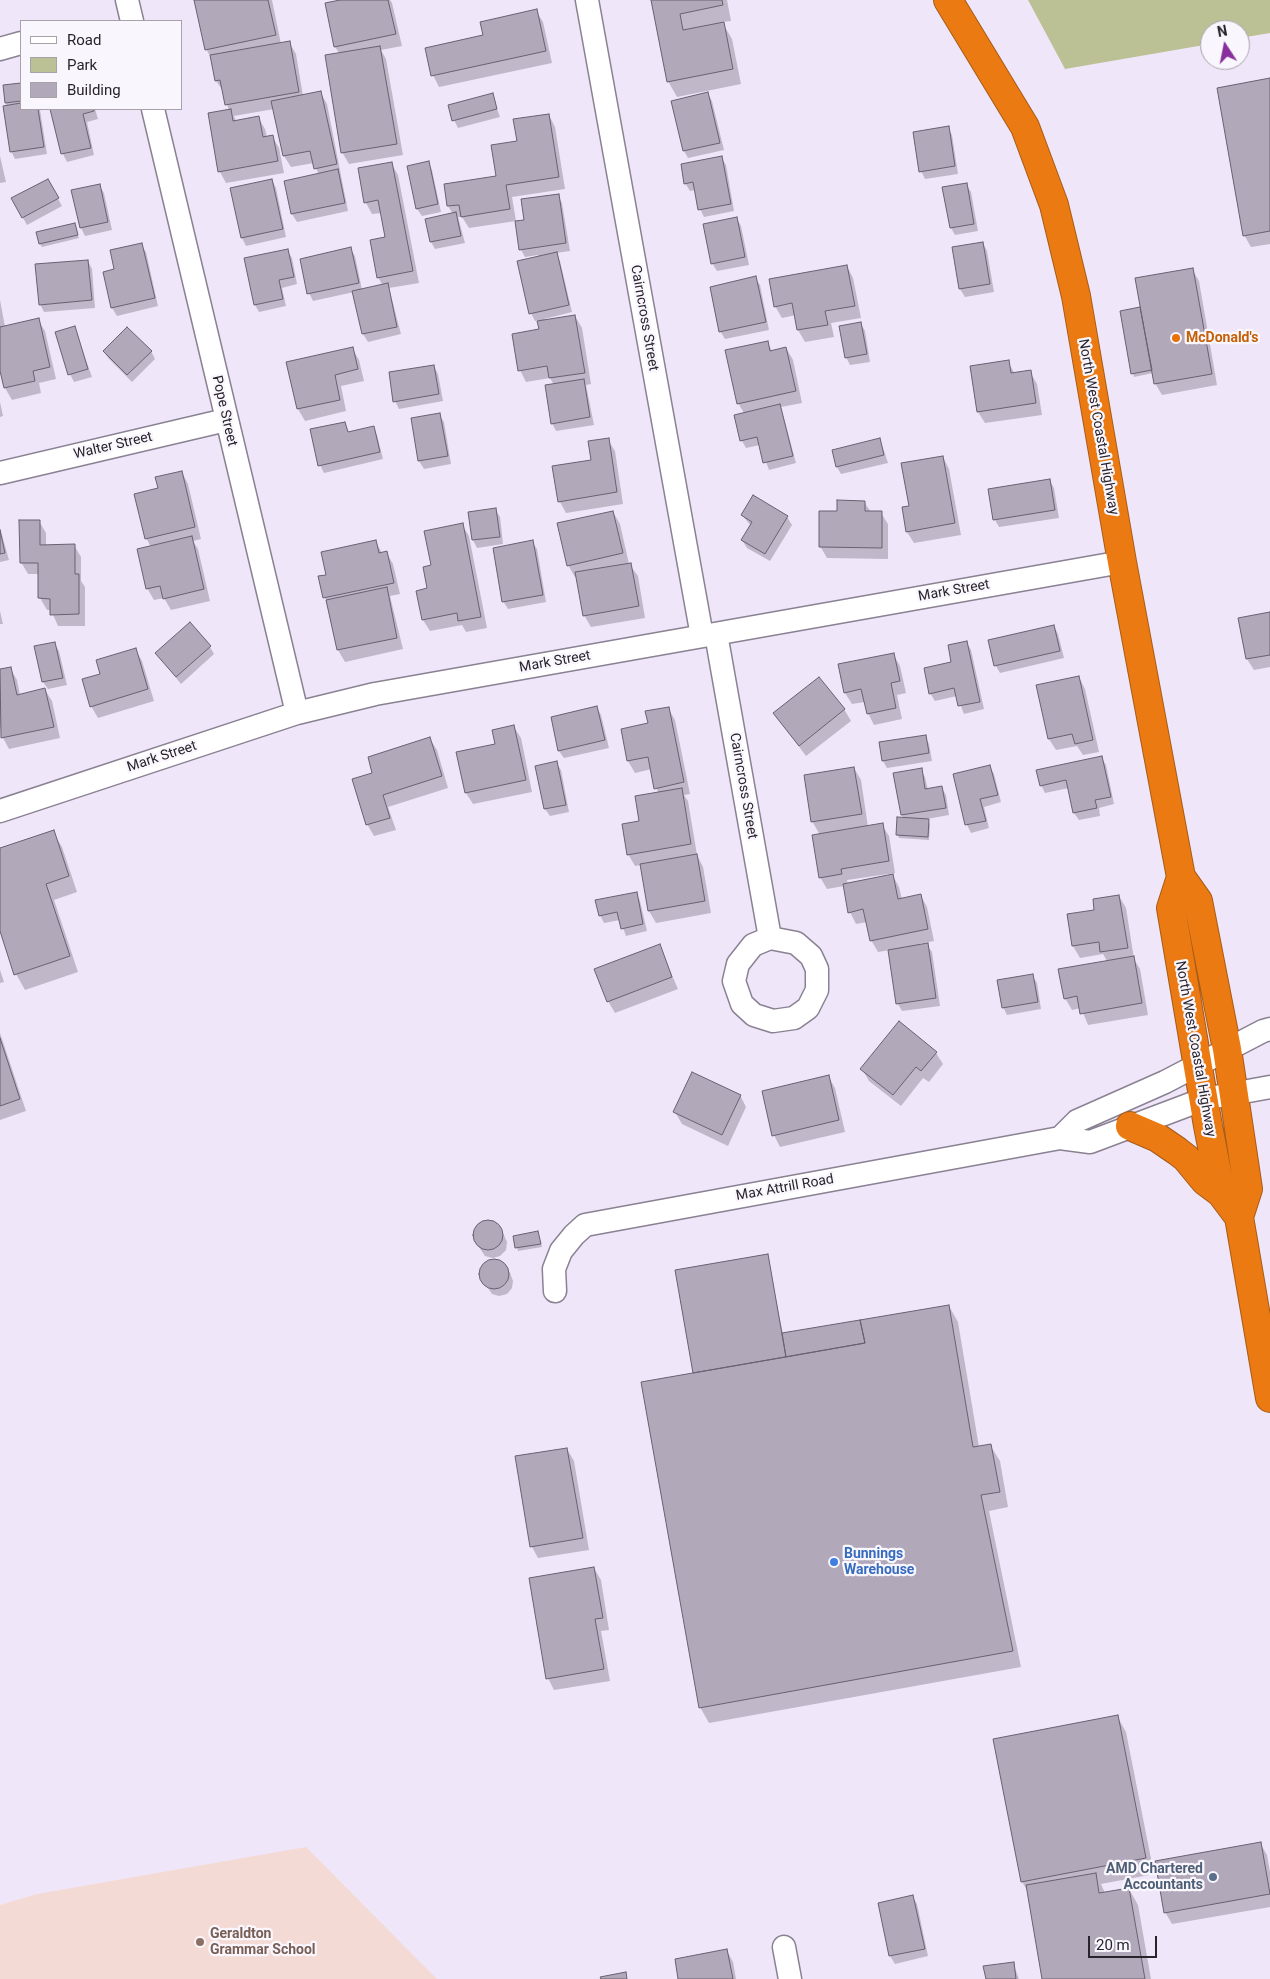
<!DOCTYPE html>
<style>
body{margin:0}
#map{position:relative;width:1270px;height:1979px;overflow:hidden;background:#f0e6fa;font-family:Roboto,sans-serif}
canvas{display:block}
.legend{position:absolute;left:20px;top:20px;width:162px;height:90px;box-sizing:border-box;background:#faf6fe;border:1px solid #a6a2aa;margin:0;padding:6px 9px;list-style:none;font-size:15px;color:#28242c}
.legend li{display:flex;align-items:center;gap:10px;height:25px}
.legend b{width:25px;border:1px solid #a6a2aa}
.north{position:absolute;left:1200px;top:20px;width:50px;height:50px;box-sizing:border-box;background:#faf6fe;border:1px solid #a6a2aa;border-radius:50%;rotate:349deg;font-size:14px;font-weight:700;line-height:20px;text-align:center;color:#28242c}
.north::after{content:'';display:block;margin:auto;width:18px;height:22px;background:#872f9c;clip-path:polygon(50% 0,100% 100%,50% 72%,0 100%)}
.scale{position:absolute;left:1088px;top:1936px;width:69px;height:22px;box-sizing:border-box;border:2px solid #28242c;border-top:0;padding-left:6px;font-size:15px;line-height:18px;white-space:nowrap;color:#28242c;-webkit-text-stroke:4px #faf6fe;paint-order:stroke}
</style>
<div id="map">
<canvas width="1270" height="1979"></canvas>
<ul class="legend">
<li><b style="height:6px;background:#fff"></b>Road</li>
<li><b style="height:14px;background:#bcc195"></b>Park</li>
<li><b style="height:14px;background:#b1a8ba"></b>Building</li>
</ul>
<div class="north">N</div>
<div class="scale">20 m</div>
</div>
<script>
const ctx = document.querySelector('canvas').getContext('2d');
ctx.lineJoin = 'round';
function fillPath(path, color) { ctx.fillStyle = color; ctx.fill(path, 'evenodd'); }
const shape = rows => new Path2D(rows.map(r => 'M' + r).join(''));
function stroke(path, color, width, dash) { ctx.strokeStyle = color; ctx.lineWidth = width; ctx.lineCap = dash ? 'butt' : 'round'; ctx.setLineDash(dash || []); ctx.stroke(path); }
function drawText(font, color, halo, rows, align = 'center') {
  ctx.font = font + ' Roboto,sans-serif'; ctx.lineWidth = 4.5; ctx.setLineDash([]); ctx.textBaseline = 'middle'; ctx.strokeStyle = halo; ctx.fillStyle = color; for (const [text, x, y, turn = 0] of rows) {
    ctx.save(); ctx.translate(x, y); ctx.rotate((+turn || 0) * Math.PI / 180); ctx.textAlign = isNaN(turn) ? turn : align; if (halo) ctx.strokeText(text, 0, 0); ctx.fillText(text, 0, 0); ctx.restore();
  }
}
const education = shape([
 [306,1847,437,1979,0,1979,0,1905,37,1894]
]);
const green = shape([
 [1028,0,1270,0,1270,33,1240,38,1240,30,1210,30,1210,44,1065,69]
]);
const shadow = shape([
 [196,0,272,0,281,44,289,42,296,54,303,96,320,92,327,104,348,211,297,222,292,214,286,182,319,175,314,163,291,167,284,156,274,109,234,116,236,121,258,117,265,129,267,137,272,136,279,148,284,173,226,183,220,172,229,111,224,92,216,81,213,61,206,49],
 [346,0,390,0,392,3,402,46,381,50,386,59,403,155,349,164,342,152,340,54,335,47],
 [652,0,727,0,731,21,722,22,732,39,741,84,677,97,668,81],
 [536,11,543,22,552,63,439,87,433,75,485,36],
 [1270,80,1270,244,1251,247,1244,235],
 [21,84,21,109,40,110,47,154,15,159,11,151,6,103],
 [708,94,712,101,724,150,688,158,684,151,672,102],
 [492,95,500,117,458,128,454,120],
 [52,109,95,109,98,119,87,122,94,155,67,162,63,154],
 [549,115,555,127,565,189,512,197,516,221,469,228,462,217,458,217,465,243,435,249,431,242,453,214,448,206,445,185,498,177,518,142],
 [948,128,952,135,958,174,925,179,921,171],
 [0,156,6,182,0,183],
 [721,157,726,165,734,211,704,217,700,209,696,190,690,191,685,183],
 [391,163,398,175,419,283,389,288,401,334,368,342,363,334,354,292,313,301,309,293,350,249,355,256,362,290,383,286,378,277,387,238,382,213,372,214,366,203,359,169],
 [428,163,432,170,441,212,422,216,417,209],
 [272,180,276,188,286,237,246,246,242,238,231,189],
 [48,181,62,206,27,225,23,218],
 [966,184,971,192,978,231,955,235,951,228],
 [99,185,104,193,112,230,85,236,81,228,73,191],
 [558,195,562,203,570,251,556,253,560,261,572,312,544,319,545,321,575,316,582,328,591,384,586,385,594,425,556,431,552,423,554,385,550,378,526,382,520,370,540,330,539,320,535,321,531,313,538,255,525,257,521,250,516,222,525,221],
 [737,219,741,226,749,265,717,271,712,263],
 [74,225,79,238,42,247,40,244],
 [983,243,987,251,994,292,965,297,960,289,953,248],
 [141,245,146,252,158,306,117,316,112,308,104,273,115,270],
 [287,250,292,258,297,284,282,288,286,306,259,312,255,305],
 [88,261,92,269,95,308,44,312,40,304],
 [847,266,853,278,861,318,831,323,834,337,805,342,798,330,796,315,782,318,775,306],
 [1192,269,1199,281,1217,385,1162,395,1155,383,1153,373,1134,377,1133,373,1122,312,1142,308],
 [755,278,760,285,769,330,725,339,720,331],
 [0,300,5,327,38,320,45,331,56,379,39,383,41,393,12,400,5,388,0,365],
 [861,324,865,331,870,362,850,365,846,357],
 [74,327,92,377,74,382,70,374],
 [767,342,772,351,786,348,793,360,802,403,781,407,796,463,769,470,760,445,746,448,742,441,736,416,744,413,738,403],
 [352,348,359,360,364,381,341,386,346,411,305,421,298,409,287,363],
 [151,351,155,359,132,382,109,359,104,352],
 [1008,362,1015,374,1030,372,1037,384,1042,415,985,423,978,412],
 [434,366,438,374,443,401,399,409,395,401],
 [0,402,3,416,0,417],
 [439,415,444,422,451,464,424,469,419,461,412,419],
 [345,423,349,433,373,427,377,435,383,459,324,473,320,465],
 [880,439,888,463,841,474,837,467],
 [608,440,615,451,623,504,566,513,560,502],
 [943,457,949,469,961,535,914,543,907,532,910,507],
 [182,472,188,484,201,539,193,541,198,549,210,601,171,610,164,598,154,600,147,588,151,547,146,538,159,489],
 [1050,481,1054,488,1059,518,999,527,995,520],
 [864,502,871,512,881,513,888,524,888,559,827,558,820,546,838,512],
 [495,509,500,517,503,544,477,548,473,540,469,513],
 [613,512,620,524,629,564,638,576,645,618,591,627,584,615,577,576,575,577,568,565],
 [742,515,787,517,792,525,770,561,747,548,742,540,751,526],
 [39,521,46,533,46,546,74,545,81,557,81,581,85,587,85,626,58,626,51,610,47,610,40,598,40,574,28,574,21,562],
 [462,525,469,536,487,628,466,632,462,625,430,631,423,620,432,566],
 [0,528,9,560,0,562],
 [376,542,382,553,386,552,393,564,400,594,390,596,403,649,345,662,338,650,320,577,327,576],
 [532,542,537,549,546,602,508,609,503,601],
 [0,611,3,624,0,624],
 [1270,613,1270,667,1254,670,1247,659],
 [1054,626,1058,634,1064,658,1000,673,996,666,990,641],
 [966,642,971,650,984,709,964,714,957,696,935,701,930,693],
 [54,643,59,651,67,685,48,689,43,682,36,647],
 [210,647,214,654,181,684,156,653],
 [135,649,142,661,154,701,98,718,91,706],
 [893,654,900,666,906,693,897,695,902,719,874,725,868,713,865,702,852,704,845,693],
 [10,668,17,680,20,695,45,690,52,701,60,738,9,749,3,738,0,726,0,670],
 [1079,677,1085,689,1099,752,1083,755,1077,746,1056,750,1049,739],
 [597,708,601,715,609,748,564,758,559,751],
 [668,708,675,720,690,794,684,795,688,801,697,855,703,867,711,913,656,923,649,911,641,865,635,866,628,854,640,822,658,793,652,769,635,773,628,761,622,730,649,724],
 [844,709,851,721,806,756,775,714],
 [514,727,521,738,532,792,473,804,466,793,496,745],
 [925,736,929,744,932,761,887,768,883,761],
 [430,739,437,750,448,788,388,807,396,830,374,836,367,824,374,774],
 [1101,757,1106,765,1114,804,1099,808,1100,816,1079,820,1074,813,1069,788,1045,793,1041,785],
 [556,763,561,770,569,812,550,816,545,809,536,767],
 [990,767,994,774,1001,802,984,807,989,828,971,833,967,825,955,775],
 [854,768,861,780,868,827,882,825,889,836,895,873,847,880,848,885,893,876,899,887,902,899,921,896,927,907,934,941,919,944,919,946,927,945,932,952,940,1006,902,1011,898,1004,890,950,878,952,871,940,867,922,856,924,850,912,844,886,827,889,820,877,820,835,812,821],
 [921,770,925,777,928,790,941,787,946,795,949,815,927,819,930,824,929,840,899,838,898,835,904,819,902,815],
 [53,832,62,847,77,892,54,900,78,972,25,990,16,974,0,927,0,850],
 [636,893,640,901,647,931,626,936,620,920,604,923,600,915],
 [1119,896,1126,908,1134,959,1140,969,1148,1015,1088,1025,1081,1008,1072,1010,1065,998,1107,961,1103,954,1080,958,1073,946,1068,915,1096,911],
 [659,945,678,989,615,1013,608,1001],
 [0,970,4,982,0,983],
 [1032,975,1037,983,1041,1009,1007,1015,1003,1007],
 [0,1033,26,1111,0,1120],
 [936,1053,943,1064,929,1082,923,1078,901,1106,869,1081,862,1069],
 [828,1076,835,1088,845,1132,780,1147,774,1135],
 [740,1095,746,1107,728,1146,682,1124,675,1112],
 [484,1222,492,1222,499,1226,504,1235,507,1242,506,1250,500,1256,493,1258,485,1256,475,1241,474,1233,478,1226],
 [538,1232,542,1247,518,1251,514,1237],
 [767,1255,783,1334,949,1306,958,1322,979,1447,990,1445,1000,1461,1008,1507,989,1511,1021,1667,709,1723,700,1707,695,1374],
 [491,1260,498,1260,505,1265,510,1273,513,1281,512,1288,507,1294,499,1296,492,1294,482,1279,480,1272,484,1264],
 [567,1449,574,1461,589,1550,538,1558,532,1547],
 [594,1568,601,1580,609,1630,601,1631,610,1681,554,1690,548,1678],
 [1117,1716,1126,1732,1154,1874,1101,1884,1105,1893,1129,1889,1138,1905,1151,1979,1044,1979,1029,1893,1022,1882,995,1740],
 [1260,1843,1267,1855,1270,1872,1270,1907,1172,1924,1165,1912],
 [912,1896,917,1904,928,1956,895,1964,890,1956,879,1904],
 [727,1951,733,1962,736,1979,679,1979],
 [1013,1963,1019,1979,987,1979]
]);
const building = shape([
 [194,0,268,0,276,35,205,50,194,0],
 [340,0,388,0,396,34,334,47,325,3,340,0],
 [651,0,722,0,723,5,680,14,683,30,724,22,733,69,667,82,651,0],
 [537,9,546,51,431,76,425,48,483,35,480,22,537,9],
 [290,41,299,92,225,105,220,80,215,81,210,55,290,41],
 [380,46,397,144,341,153,325,55,380,46],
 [1270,78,1270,231,1243,236,1217,88,1270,78],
 [21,83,21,101,5,103,3,85,21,83],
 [321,91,337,164,314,169,310,151,283,156,271,101,321,91],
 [708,92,720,143,683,151,671,101,708,92],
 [493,93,497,109,452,121,448,105,493,93],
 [21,103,21,109,38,109,44,147,10,152,3,106,21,103],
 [50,109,94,109,94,111,83,114,91,148,61,154,50,109],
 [231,109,233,121,259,116,263,137,273,135,278,161,218,172,208,113,231,109],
 [549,114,559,177,506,185,510,209,461,217,459,205,447,206,444,184,496,176,491,145,517,141,513,119,549,114],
 [949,126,955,166,919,172,913,132,949,126],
 [722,156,731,204,698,210,693,182,684,184,681,164,722,156],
 [429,161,438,204,416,209,407,166,429,161],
 [392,162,413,271,377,278,370,240,385,237,378,200,364,203,358,168,392,162],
 [338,169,345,203,291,214,284,181,338,169],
 [48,179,59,198,22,218,11,198,48,179],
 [272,179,283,229,241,238,230,188,272,179],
 [967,183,974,224,950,228,942,187,967,183],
 [100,184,108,222,80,228,71,190,100,184],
 [559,194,566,243,519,250,515,221,524,220,521,199,559,194],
 [456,212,461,236,430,242,425,219,456,212],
 [737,217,745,257,711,264,703,224,737,217],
 [75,223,78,235,39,244,36,232,75,223],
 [983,242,990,284,959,289,952,247,983,242],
 [142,243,155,298,111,308,103,272,114,269,110,250,142,243],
 [351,247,359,283,307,294,300,259,351,247],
 [288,249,294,277,279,280,283,299,254,305,244,258,288,249],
 [557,252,569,305,529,314,517,261,557,252],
 [88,260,92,300,39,305,35,264,88,260],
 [847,265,855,306,825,311,828,325,797,330,792,303,774,307,769,279,847,265],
 [1193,268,1212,374,1154,384,1135,278,1193,268],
 [756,276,766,322,719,332,710,287,756,276],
 [388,283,397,327,362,334,352,291,388,283],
 [1140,307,1152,370,1131,374,1120,311,1140,307],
 [575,315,585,373,549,378,547,366,518,371,512,334,539,329,537,321,575,315],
 [39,318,50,367,33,371,35,381,4,388,0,371,0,327,39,318],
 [861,322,867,354,845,358,839,326,861,322],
 [75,326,88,369,68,375,55,332,75,326],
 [127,327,152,351,127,375,103,351,127,327],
 [768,341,770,351,786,347,796,391,737,404,725,350,768,341],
 [353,347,358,369,335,375,340,400,297,409,286,362,353,347],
 [1009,360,1011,373,1031,370,1036,403,977,412,970,366,1009,360],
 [434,365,439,394,393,402,389,372,434,365],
 [584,379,590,417,551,424,545,385,584,379],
 [780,404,793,456,763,463,757,437,740,441,734,415,780,404],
 [440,413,448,456,418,461,411,418,440,413],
 [345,422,348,432,374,426,380,452,318,466,310,429,345,422],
 [609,438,617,492,558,502,552,466,591,460,588,441,609,438],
 [880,438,884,455,836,467,832,450,880,438],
 [943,456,955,523,906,532,902,507,909,506,901,463,943,456],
 [182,471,195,527,145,539,134,494,158,488,155,477,182,471],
 [1050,479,1055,510,993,520,988,489,1050,479],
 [753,495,788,516,765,554,741,540,752,522,741,515,753,495],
 [837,500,865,501,865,511,882,511,882,548,819,547,819,511,837,511,837,500],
 [496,508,500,537,472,540,468,512,496,508],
 [613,511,623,553,567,566,557,523,613,511],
 [19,520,40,520,40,545,75,544,75,574,79,574,79,614,50,615,50,599,38,598,38,563,20,563,19,520],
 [463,523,481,617,458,621,457,613,422,620,416,591,427,588,423,567,431,565,424,531,463,523],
 [0,530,5,553,0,554,0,530],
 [192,536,204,589,163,599,160,586,146,589,137,549,192,536],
 [376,540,379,553,387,551,394,583,323,598,318,576,326,575,321,552,376,540],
 [533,540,543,595,502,602,493,548,533,540],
 [631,563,639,606,583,616,575,572,631,563],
 [387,587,397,638,337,650,326,600,387,587],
 [1270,612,1270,655,1246,659,1238,618,1270,612],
 [190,622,211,646,176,677,155,653,190,622],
 [1054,625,1060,651,994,666,988,640,1054,625],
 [967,641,980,702,958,706,954,688,929,694,924,668,951,662,948,645,967,641],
 [55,642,63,678,42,682,34,646,55,642],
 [136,648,148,689,90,707,82,679,100,674,96,660,136,648],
 [894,653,900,681,891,683,896,708,867,714,861,689,844,693,838,664,894,653],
 [11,667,17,695,45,688,54,727,1,738,0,669,11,667],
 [1079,676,1093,740,1075,744,1072,734,1048,739,1036,685,1079,676],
 [819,677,845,709,799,746,773,713,819,677],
 [597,706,605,740,558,751,551,717,597,706],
 [669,707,684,782,654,789,648,757,627,761,621,729,648,723,645,711,669,707],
 [514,725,526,780,465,793,456,752,495,744,492,730,514,725],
 [926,735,929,753,882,761,879,742,926,735],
 [430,737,442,776,383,795,390,818,366,825,352,779,372,773,368,757,430,737],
 [1102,756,1111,797,1095,800,1097,808,1073,813,1066,780,1040,786,1036,770,1102,756],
 [557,761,566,805,544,809,535,766,557,761],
 [990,765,998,795,980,799,986,821,965,825,953,774,990,765],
 [854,767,862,814,811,822,804,775,854,767],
 [922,768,925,789,942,786,946,808,901,815,893,773,922,768],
 [682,788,691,844,627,855,622,824,639,821,635,796,682,788],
 [897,817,929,819,928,837,896,835,897,817],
 [883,823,889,861,841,869,842,874,819,878,812,835,883,823],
 [54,830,69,876,46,884,70,956,14,975,0,931,0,848,54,830],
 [697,854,705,901,648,911,640,864,697,854],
 [893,874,898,899,921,894,928,929,870,941,863,909,848,913,843,884,893,874],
 [637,892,643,924,621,929,617,912,599,916,595,900,637,892],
 [1119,895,1128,948,1100,952,1099,942,1072,946,1067,914,1094,910,1093,899,1119,895],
 [928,943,936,998,896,1004,888,950,928,943],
 [660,944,672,977,607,1002,594,969,660,944],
 [1134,956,1142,1003,1080,1014,1077,996,1064,999,1058,969,1134,956],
 [1033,974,1038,1002,1002,1008,997,980,1033,974],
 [899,1021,937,1052,921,1071,916,1067,893,1095,860,1069,899,1021],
 [0,1038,20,1099,0,1106,0,1038],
 [692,1072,741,1095,722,1135,673,1112,692,1072],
 [829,1075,839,1120,772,1136,762,1091,829,1075],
 '473 1235a15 15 0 1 1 30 0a15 15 0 1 1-30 0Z',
 [538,1231,541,1244,515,1248,513,1236,538,1231],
 [768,1254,786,1357,693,1373,675,1270,768,1254],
 '479 1274a15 15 0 1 1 30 0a15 15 0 1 1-30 0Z',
 [949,1305,973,1447,991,1444,1000,1492,981,1495,1013,1651,699,1708,641,1382,865,1343,860,1320,949,1305],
 [860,1320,865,1343,786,1357,782,1333,860,1320],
 [567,1448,583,1538,530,1547,515,1456,567,1448],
 [594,1567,603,1618,595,1619,604,1669,546,1679,529,1578,594,1567],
 [1118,1715,1146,1858,1021,1882,993,1739,1118,1715],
 [1261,1842,1270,1894,1164,1913,1155,1861,1261,1842],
 [1096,1873,1099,1893,1129,1888,1145,1979,1042,1979,1026,1885,1096,1873],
 [913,1895,925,1949,889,1956,878,1903,913,1895],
 [727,1949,733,1979,678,1979,675,1959,727,1949],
 [1014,1962,1016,1979,986,1979,983,1966,1014,1962],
 [626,1972,627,1979,601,1979,600,1977,626,1972]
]);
const minor = shape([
 [127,0,132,21],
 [587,0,702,636],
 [0,49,21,43],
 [153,109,297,713],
 [0,473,226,420],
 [716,634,770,938,753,945,738,964,734,981,742,1004,754,1015,773,1021,794,1018,808,1008,817,990,817,969,811,956,796,943,770,938],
 [0,811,297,713,375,694,1122,562],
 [1060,1138,1077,1121,1165,1082,1263,1031,1270,1029],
 [555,1291,554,1269,561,1251,574,1235,585,1225,1060,1138,1090,1142,1204,1099,1270,1087],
 [784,1947,790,1979]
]);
const highway = shape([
 [948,0,1025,127,1054,205,1076,296,1122,562,1181,877,1198,901,1227,1049,1248,1189,1239,1217],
 [1181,877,1171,908,1208,1126,1221,1193,1239,1217,1270,1398],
 [1130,1126,1158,1138,1177,1151,1186,1158,1205,1181,1221,1193]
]);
const markers = [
 [1176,338,5,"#e8710a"],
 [834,1562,5,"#3f7fe0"],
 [1213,1877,5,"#5c6f8a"],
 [200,1942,5,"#8d6e63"]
];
const streetNames = [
 ["Cairncross Street",644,318,80],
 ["Pope Street",224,411,77],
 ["North West Coastal Highway",1098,427,80],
 ["Walter Street",113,446,-13],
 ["Mark Street",954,591,-10],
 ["Mark Street",555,662,-10],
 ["Mark Street",162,757,-18],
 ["Cairncross Street",743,786,80],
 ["North West Coastal Highway",1195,1049,80],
 ["Max Attrill Road",785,1188,-10]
];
const foodNames = [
 ["McDonald's",1186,338]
];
const shopNames = [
 ["Bunnings",844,1554],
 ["Warehouse",844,1570]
];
const serviceNames = [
 ["AMD Chartered",1203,1869],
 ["Accountants",1203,1885]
];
const educationNames = [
 ["Geraldton",210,1934],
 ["Grammar School",210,1950]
];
fillPath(education, '#f4dad4');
fillPath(green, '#bcc195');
fillPath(shadow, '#0003');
fillPath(building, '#b1a8ba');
stroke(building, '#696071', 1);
stroke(minor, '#8a8192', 25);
stroke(highway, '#a65c1a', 30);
stroke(minor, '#fff', 22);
stroke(highway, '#ea7a11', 28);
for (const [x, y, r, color] of markers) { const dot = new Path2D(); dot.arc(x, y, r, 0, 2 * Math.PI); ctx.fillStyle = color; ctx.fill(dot); stroke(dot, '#faf6fe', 2); }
drawText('14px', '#28242c', '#faf6fe', streetNames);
drawText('bold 14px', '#c56008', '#faf6fe', foodNames, 'left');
drawText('bold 14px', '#366cbe', '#faf6fe', shopNames, 'left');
drawText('bold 14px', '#4e5e75', '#faf6fe', serviceNames, 'right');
drawText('bold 14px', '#785e54', '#faf6fe', educationNames, 'left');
</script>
